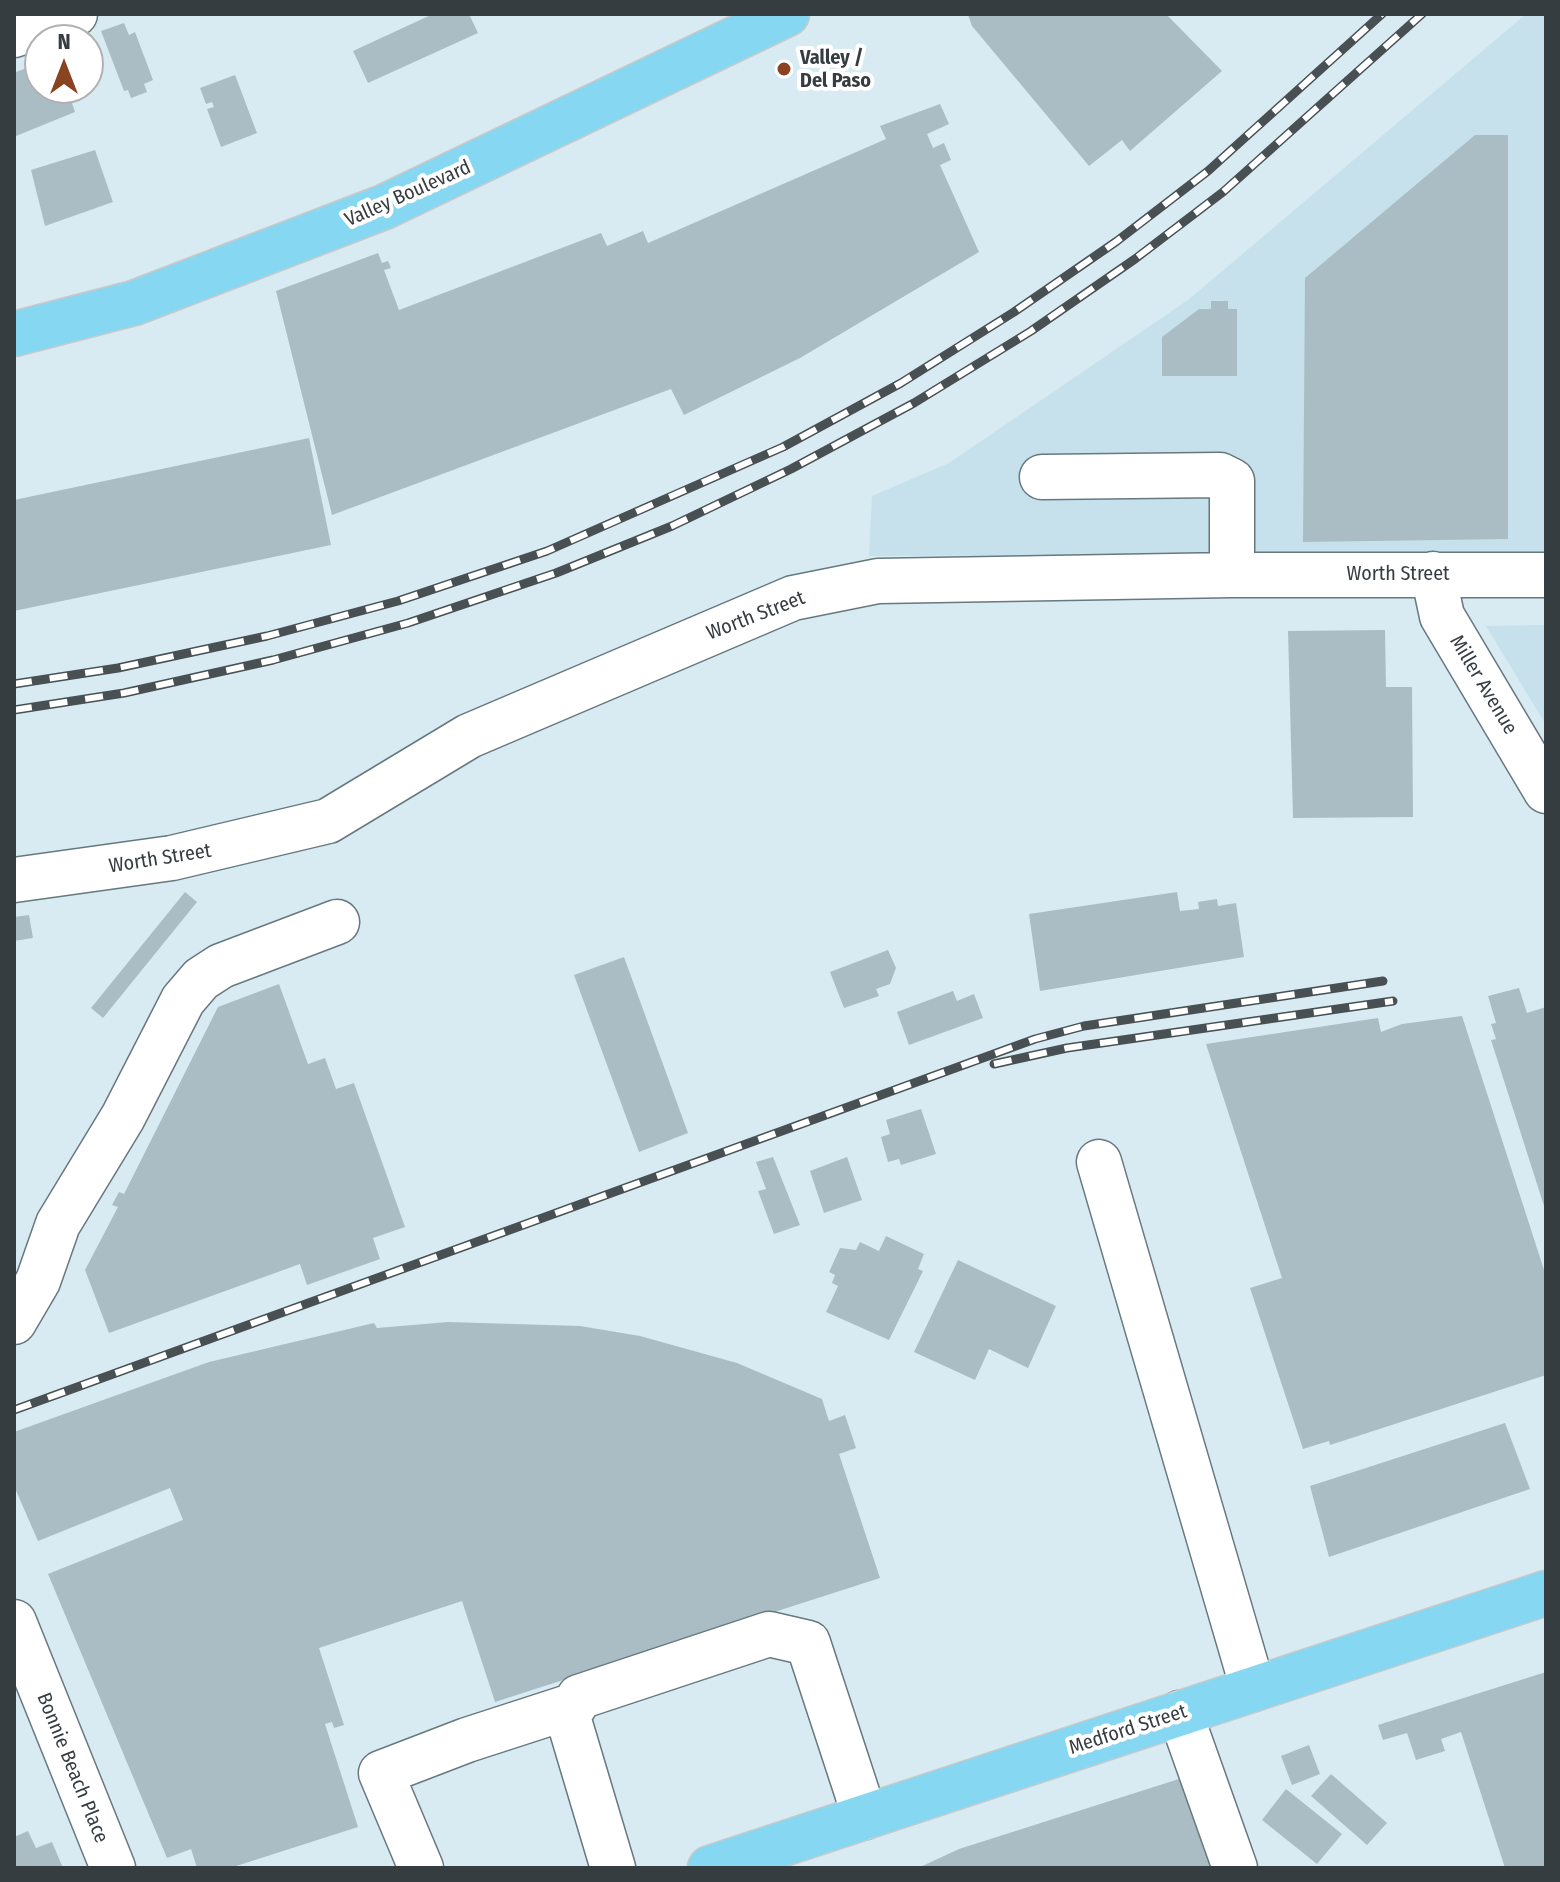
<!DOCTYPE html>
<style>
body{margin:0}
#map{position:relative;width:1560px;height:1882px;overflow:hidden;background:#d8ebf3;font-family:"Fira Sans Condensed",sans-serif}
canvas{display:block}
.frame{position:absolute;inset:0;border:16px solid #363d40;pointer-events:none}
.north{position:absolute;left:24px;top:24px;width:80px;height:80px;box-sizing:border-box;background:#fff;border:2px solid #afb1b3;border-radius:50%;rotate:0deg;font-size:22px;font-weight:700;line-height:32px;text-align:center;color:#363d40}
.north::after{content:'';display:block;margin:auto;width:28px;height:36px;background:#8a4320;clip-path:polygon(50% 0,100% 100%,50% 72%,0 100%)}
</style>
<div id="map">
<canvas width="1560" height="1882"></canvas>
<div class="frame"></div>
<div class="north">N</div>
</div>
<script>
const ctx = document.querySelector('canvas').getContext('2d');
ctx.lineJoin = 'round';
function fillPath(path, color) { ctx.fillStyle = color; ctx.fill(path, 'evenodd'); }
const shape = rows => new Path2D(rows.map(r => 'M' + r).join(''));
function stroke(path, color, width, dash) { ctx.strokeStyle = color; ctx.lineWidth = width; ctx.lineCap = dash ? 'butt' : 'round'; ctx.setLineDash(dash || []); ctx.stroke(path); }
function drawText(font, color, halo, rows, align = 'center') {
  ctx.font = font + ' "Fira Sans Condensed",sans-serif'; ctx.lineWidth = 8; ctx.setLineDash([]); ctx.textBaseline = 'middle'; ctx.strokeStyle = halo; ctx.fillStyle = color; for (const [text, x, y, turn = 0] of rows) {
    ctx.save(); ctx.translate(x, y); ctx.rotate((+turn || 0) * Math.PI / 180); ctx.textAlign = isNaN(turn) ? turn : align; if (halo) ctx.strokeText(text, 0, 0); ctx.fillText(text, 0, 0); ctx.restore();
  }
}
const built = shape([
 [1526,14,1546,14,1546,553,869,556,872,496,949,463,1188,300],
 [1546,625,1546,725,1486,626]
]);
const building = shape([
 [433,14,469,14,478,33,368,83,353,51],
 [1166,14,1222,71,1130,151,1122,140,1089,166,972,26,968,15],
 [124,23,129,35,135,32,153,80,144,84,147,92,131,98,128,90,124,91,101,31],
 [40,63,40,88,67,88,75,112,16,136,14,67,16,72],
 [235,75,257,133,221,147,207,109,214,107,212,102,206,104,200,88],
 [940,104,949,124,927,134,933,148,944,143,951,160,940,165,979,252,800,358,684,415,671,389,332,515,276,291,378,253,382,263,388,261,391,268,384,270,399,310,601,233,607,246,643,231,648,243,886,139,880,126],
 [1475,135,1508,135,1508,539,1303,542,1305,278],
 [95,150,113,202,45,226,31,170],
 [1211,301,1228,301,1228,309,1237,309,1237,376,1162,376,1162,337,1199,309,1211,309],
 [309,438,331,545,14,611,14,500],
 [1385,630,1386,687,1412,687,1413,817,1293,818,1288,631],
 [185,892,197,902,103,1018,91,1008],
 [1177,892,1180,911,1199,909,1198,902,1217,899,1218,906,1236,903,1244,957,1040,991,1029,914],
 [29,915,33,938,14,941,14,917],
 [888,950,896,968,890,984,876,989,879,996,844,1008,830,972],
 [624,957,688,1133,639,1152,574,975],
 [279,984,308,1064,325,1058,336,1089,354,1083,405,1227,373,1238,380,1259,307,1285,300,1264,109,1333,85,1270,118,1207,112,1205,119,1192,124,1194,218,1007],
 [1519,988,1527,1013,1546,1007,1545,1209,1491,1040,1496,1039,1491,1024,1496,1023,1488,996],
 [953,991,957,1001,974,994,983,1018,909,1045,897,1012],
 [1462,1016,1546,1276,1546,1375,1330,1445,1329,1441,1303,1449,1250,1288,1282,1278,1206,1044,1378,1018,1381,1032,1402,1024],
 [921,1109,936,1154,901,1165,899,1159,888,1162,881,1137,890,1134,886,1120],
 [773,1157,800,1225,774,1234,758,1191,766,1189,756,1162],
 [847,1157,862,1200,824,1213,810,1171],
 [886,1236,924,1254,918,1269,923,1271,889,1340,826,1312,838,1286,832,1283,835,1275,829,1272,840,1248,856,1250,860,1242,879,1251],
 [958,1260,1056,1306,1028,1368,989,1349,975,1380,914,1352],
 [448,1322,580,1326,640,1336,737,1363,822,1399,829,1421,845,1415,856,1448,839,1454,880,1578,495,1702,462,1601,319,1648,344,1725,334,1728,332,1722,325,1724,358,1827,230,1868,197,1868,191,1849,167,1858,48,1574,183,1520,170,1488,38,1541,14,1486,14,1432,209,1362,374,1323,377,1328],
 [1505,1423,1530,1489,1329,1557,1310,1486],
 [1546,1672,1546,1866,1505,1868,1461,1732,1441,1739,1445,1751,1416,1760,1407,1733,1383,1740,1378,1725],
 [1309,1745,1320,1774,1292,1785,1281,1756],
 [1331,1774,1387,1823,1367,1845,1311,1796],
 [1182,1778,1212,1868,918,1868,959,1849],
 [1286,1789,1342,1834,1317,1864,1262,1820],
 [28,1831,36,1848,52,1842,63,1868,14,1868,14,1837]
]);
const minor = shape([
 [14,35,75,14],
 [1042,477,1220,475,1232,481,1232,575],
 [1433,574,1442,616,1546,791],
 [14,880,172,858,328,821,469,736,793,598,878,581,1232,575,1546,575],
 [1099,1162,1253,1689],
 [14,1322,38,1281,58,1224,123,1117,183,1000,201,979,221,966,337,922],
 [14,1622,113,1868],
 [1180,1713,1235,1868],
 [421,1868,381,1773,467,1740,575,1705],
 [613,1868,568,1717,579,1697,769,1634,808,1643,865,1817]
]);
const major = shape([
 [14,334,134,303,384,207,787,14],
 [710,1868,1546,1593]
]);
const rail = shape([
 [14,684,118,668,267,636,398,601,547,551,783,447,901,383,1014,312,1117,241,1208,171,1382,14],
 [14,710,124,693,273,660,408,623,556,573,672,526,791,469,914,403,1031,331,1135,259,1223,192,1422,14],
 [994,1064,1067,1048,1393,1001],
 [14,1410,1035,1039,1084,1026,1383,981]
]);
const markers = [
 [784,69,8,"#8a4320"]
];
const poiNames = [
 ["Valley /",800,58],
 ["Del Paso",800,81]
];
const streetNames = [
 ["Valley Boulevard",408,194,-24],
 ["Worth Street",1398,574],
 ["Worth Street",756,616,-21],
 ["Miller Avenue",1483,685,59],
 ["Worth Street",160,859,-9],
 ["Medford Street",1128,1730,-18],
 ["Bonnie Beach Place",72,1768,68]
];
fillPath(built, '#c6e1ec');
fillPath(building, '#abbdc4');
stroke(minor, '#67787f', 47);
stroke(major, '#c7c9ca', 47);
stroke(minor, '#fff', 44);
stroke(major, '#86d8f2', 44);
stroke(rail, '#485054', 9);
stroke(rail, '#fff', 6, [18]);
for (const [x, y, r, color] of markers) { const dot = new Path2D(); dot.arc(x, y, r, 0, 2 * Math.PI); ctx.fillStyle = color; ctx.fill(dot); stroke(dot, '#fff', 3); }
drawText('bold 20px', '#363d40', '#fff', poiNames, 'left');
drawText('20px', '#363d40', '#fff', streetNames);
</script>
